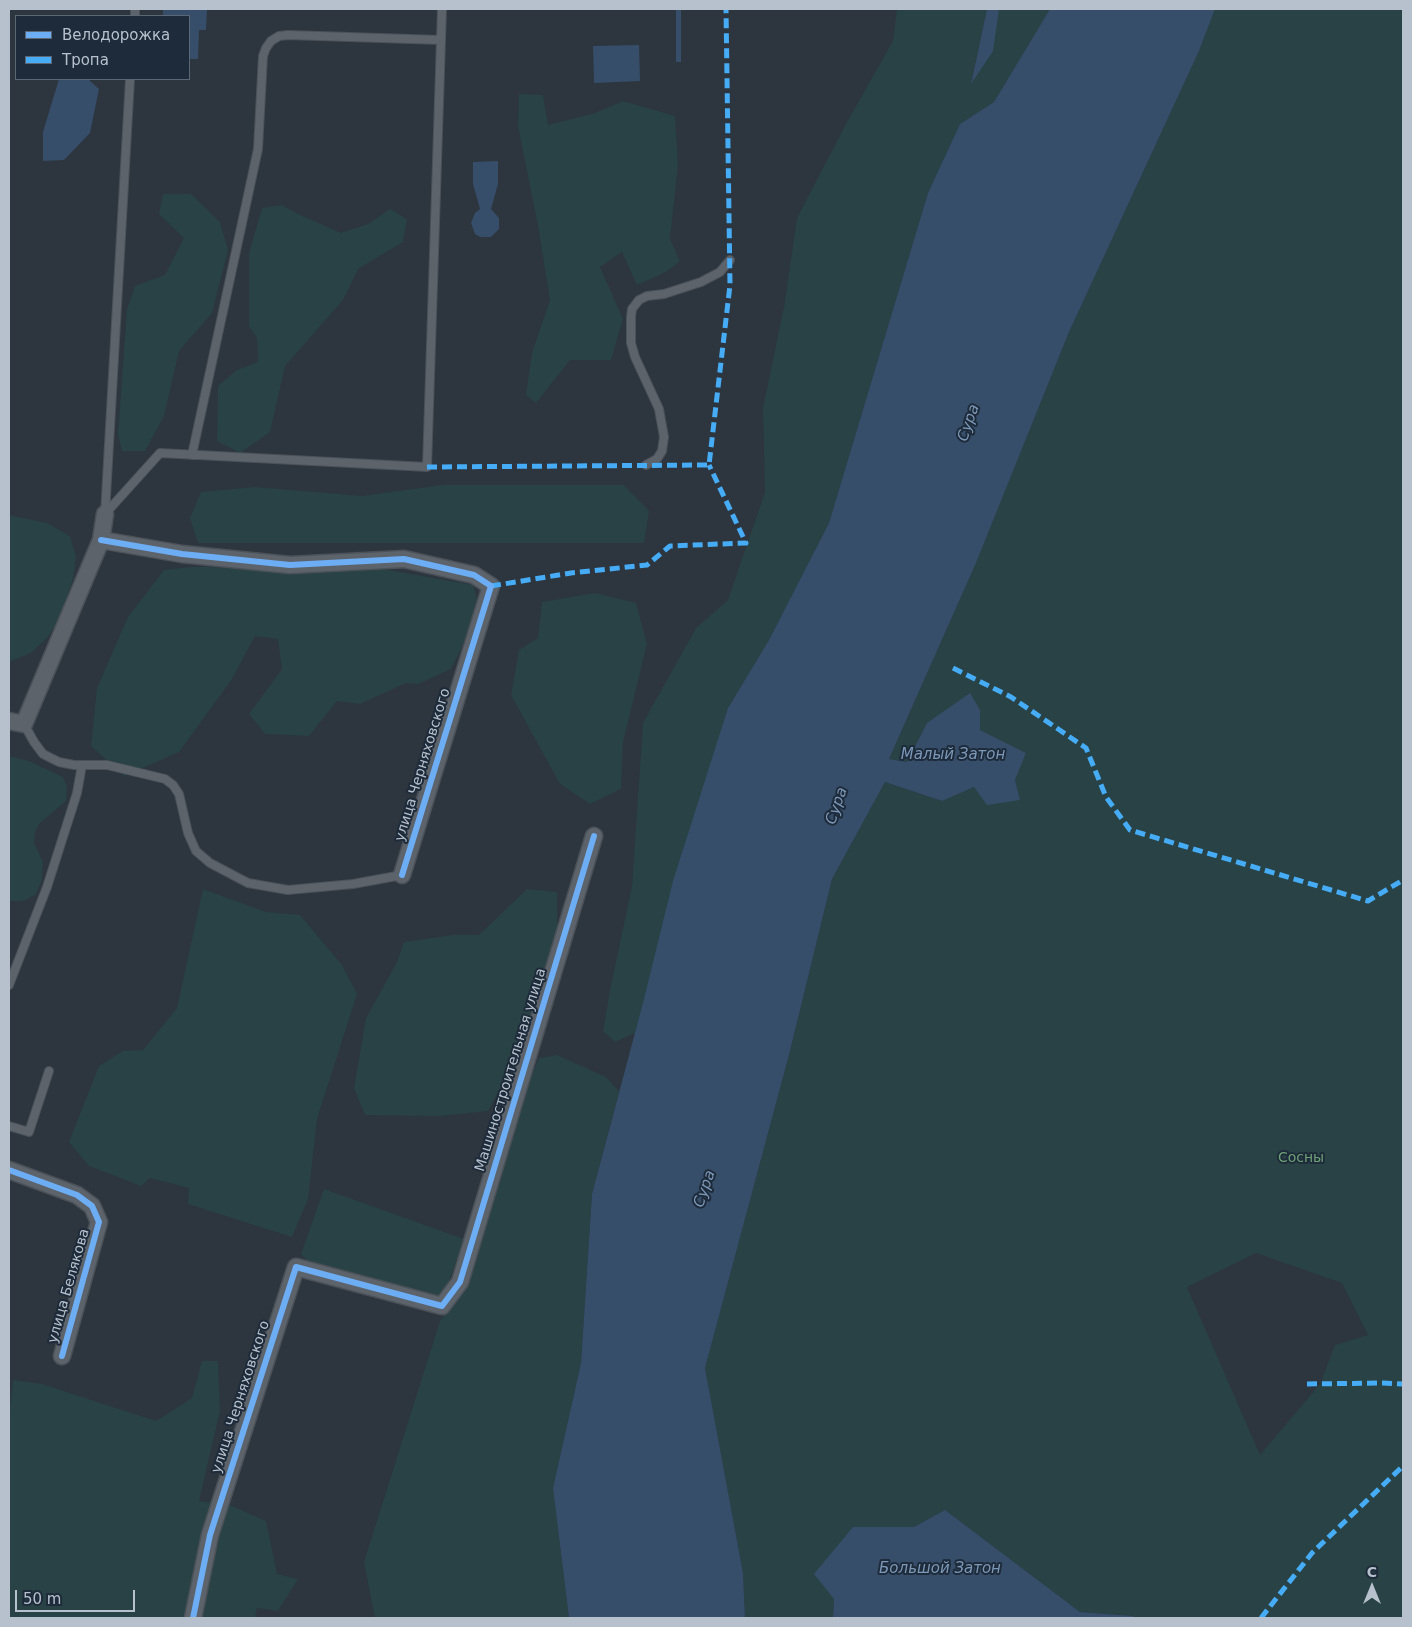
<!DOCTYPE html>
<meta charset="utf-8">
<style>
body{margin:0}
#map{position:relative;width:1412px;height:1627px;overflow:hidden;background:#2d353e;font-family:"DejaVu Sans",sans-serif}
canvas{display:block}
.frame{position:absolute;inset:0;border:10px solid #b7c1ce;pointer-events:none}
.legend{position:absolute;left:15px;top:15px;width:175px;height:65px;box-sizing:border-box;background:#1e2b3a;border:1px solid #5b6775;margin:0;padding:6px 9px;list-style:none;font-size:15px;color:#b7c1ce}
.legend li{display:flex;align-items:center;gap:10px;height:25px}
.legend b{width:25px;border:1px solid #5b6775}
.north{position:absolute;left:1347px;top:1562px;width:50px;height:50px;-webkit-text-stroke:4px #1e2b3a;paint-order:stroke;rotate:0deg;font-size:14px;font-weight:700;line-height:20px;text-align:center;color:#b7c1ce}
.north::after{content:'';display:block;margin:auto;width:18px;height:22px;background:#b7c1ce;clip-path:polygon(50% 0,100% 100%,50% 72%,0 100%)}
.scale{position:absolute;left:15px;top:1590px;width:120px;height:22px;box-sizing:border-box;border:2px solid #b7c1ce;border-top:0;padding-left:6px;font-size:15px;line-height:18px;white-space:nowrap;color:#b7c1ce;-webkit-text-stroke:4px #1e2b3a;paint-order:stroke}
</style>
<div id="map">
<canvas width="1412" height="1627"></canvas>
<div class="frame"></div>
<ul class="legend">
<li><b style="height:6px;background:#6dadf4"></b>Велодорожка</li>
<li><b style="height:6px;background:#46acf6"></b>Тропа</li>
</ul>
<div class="north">С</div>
<div class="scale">50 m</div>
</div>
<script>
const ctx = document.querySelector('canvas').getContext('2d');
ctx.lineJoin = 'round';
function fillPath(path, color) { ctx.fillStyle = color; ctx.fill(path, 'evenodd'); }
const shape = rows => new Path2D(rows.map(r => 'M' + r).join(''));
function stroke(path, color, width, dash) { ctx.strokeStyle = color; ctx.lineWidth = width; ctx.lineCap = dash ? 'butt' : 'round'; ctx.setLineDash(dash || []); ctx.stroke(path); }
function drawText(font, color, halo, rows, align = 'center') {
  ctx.font = font + ' "DejaVu Sans",sans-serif'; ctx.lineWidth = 4; ctx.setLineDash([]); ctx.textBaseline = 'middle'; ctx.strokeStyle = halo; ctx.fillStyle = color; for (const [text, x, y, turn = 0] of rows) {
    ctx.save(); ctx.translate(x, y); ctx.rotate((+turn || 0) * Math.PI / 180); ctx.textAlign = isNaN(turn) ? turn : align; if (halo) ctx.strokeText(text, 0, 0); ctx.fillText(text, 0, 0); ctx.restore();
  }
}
const green = shape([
 [897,9,987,9,971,82,999,9,1050,9,994,102,960,124,928,193,829,523,769,640,728,708,635,1033,615,1042,603,1031,610,990,632,886,643,723,696,628,728,600,765,492,763,408,784,307,797,218,847,122,893,41],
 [1215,9,1403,9,1403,1618,1136,1618,1133,1616,1080,1612,945,1510,915,1527,853,1527,834,1599,833,1618,745,1618,743,1573,705,1368,790,1051,832,879,885,782,941,801,974,787,1020,800,1015,780,1026,753,980,730,980,710,927,723,907,762,889,759,976,563,1069,332,1199,51],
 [1256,1253,1342,1283,1368,1335,1335,1345,1320,1384,1260,1455,1187,1287],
 [519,94,543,95,548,125,595,113,623,101,675,116,678,164,670,239,680,261,666,272,637,285,622,252,600,267,623,319,611,360,570,360,536,403,526,395,532,353,550,300,538,226,518,126],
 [163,194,191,194,220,222,228,250,212,313,179,351,164,416,145,451,122,451,118,434,127,309,135,286,165,275,184,238,159,214],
 [282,205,298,214,341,233,368,224,390,209,407,219,403,242,358,269,343,300,285,366,270,432,240,453,217,441,218,386,237,370,258,362,257,338,249,326,249,253,262,208],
 [442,485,624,485,649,511,644,543,198,543,190,518,201,492,254,487,362,496],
 [9,515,47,523,70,536,76,557,73,579,59,620,47,638,31,653,9,662],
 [360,565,473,585,480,610,451,669,418,684,406,683,360,704,337,701,309,736,265,734,249,714,282,669,278,639,255,636,232,679,179,752,124,776,91,746,97,688,128,617,164,570,191,567,211,567,286,572],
 [595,593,636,603,647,644,623,742,621,789,590,804,560,784,511,695,519,650,538,638,542,602],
 [9,756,29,761,63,777,67,787,66,801,39,824,35,832,34,843,43,862,42,879,36,894,26,900,19,901,9,901],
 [203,889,266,912,300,915,342,965,357,994,317,1119,308,1199,292,1237,188,1204,189,1188,150,1178,141,1186,89,1166,69,1142,99,1066,123,1051,143,1050,177,1008],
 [527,889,557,892,557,932,520,1051,488,1111,440,1116,365,1115,354,1088,366,1018,397,962,404,942,453,935,479,935],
 [557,1055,606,1077,619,1091,592,1194,581,1363,553,1488,569,1618,375,1618,364,1562,440,1321,467,1282,503,1141,539,1058],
 [324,1189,464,1239,443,1299,310,1263,301,1254],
 [202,1361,218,1361,220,1411,199,1501,232,1506,266,1521,277,1574,298,1579,278,1611,257,1608,255,1618,9,1618,9,1418,13,1380,42,1384,156,1421,192,1398]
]);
const water = shape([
 [163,9,207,9,206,30,199,30,198,59,189,59,189,16,163,16],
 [676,9,681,9,681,62,676,62],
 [987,9,999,9,993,51,971,84],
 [1050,9,1215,9,1199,51,1069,332,976,563,889,759,907,762,927,723,970,693,980,710,980,730,1026,753,1015,780,1020,800,987,805,974,787,942,801,885,782,832,879,790,1051,705,1368,743,1573,745,1618,569,1618,553,1488,581,1363,592,1194,644,999,673,881,728,708,769,640,829,523,928,193,960,124,994,102],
 [639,45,640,81,594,83,593,46],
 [59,79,88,79,99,89,90,133,64,160,43,161,43,132],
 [498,161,498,184,491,209,499,218,499,229,491,237,480,237,475,234,471,223,475,213,480,209,473,184,473,162],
 [945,1510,1080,1612,1133,1616,1136,1618,833,1618,834,1599,814,1574,853,1527,914,1527]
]);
const lane = shape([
 [135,16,135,9],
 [192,455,258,149,263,56,266,48,271,41,279,36,288,35,441,40],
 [646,465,657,459,662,451,664,437,659,409,635,357,631,343,631,317,632,309,639,300,647,296,664,294,701,282,720,272,730,260],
 [105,514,160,453,427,467,442,9],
 [105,514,130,79],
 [24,724,34,742,43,754,59,762,74,765,107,765,165,779,173,785,179,794,188,833,196,851,210,863,248,883,288,890,353,884,402,875],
 [9,985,47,887,77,793,82,765],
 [9,1126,29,1132,49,1071]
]);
const street = shape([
 [101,540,182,554,290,565,404,559,474,575,491,586,402,875],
 [9,721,24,724,101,540,105,514],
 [9,1170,77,1195,92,1206,99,1222,62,1356],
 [193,1618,210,1535,296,1267,442,1306,460,1282,594,836]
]);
const quiet = shape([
 [427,467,709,465,730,285,726,9],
 [491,586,571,573,647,565,670,546,746,543,709,465],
 [953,668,1011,697,1086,748,1106,797,1130,830,1368,901,1403,880],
 [1307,1384,1383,1383,1403,1384],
 [1261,1618,1312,1553,1403,1466]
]);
const cycleway = shape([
 [101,540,182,554,290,565,404,559,474,575,491,586,402,875],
 [9,1170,77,1195,92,1206,99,1222,62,1356],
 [193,1618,210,1535,296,1267,442,1306,460,1282,594,836]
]);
const streetNames = [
 ["улица Черняховского",423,765,-73],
 ["Машиностроительная улица",511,1070,-73],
 ["улица Белякова",69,1286,-74],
 ["улица Черняховского",241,1397,-72]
];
const parkNames = [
 ["Сосны",1301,1158]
];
const waterNames = [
 ["Сура",969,423,-71],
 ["Малый Затон",953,755],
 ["Сура",837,806,-71],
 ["Сура",705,1189,-71],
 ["Большой Затон",940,1569]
];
fillPath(green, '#284245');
fillPath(water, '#364e6a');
stroke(lane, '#4b5158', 10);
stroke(street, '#4b5158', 19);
stroke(lane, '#5d636b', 8);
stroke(street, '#5d636b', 16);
stroke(quiet, '#46acf6', 5, [10, 5]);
stroke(cycleway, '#6dadf4', 6);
drawText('14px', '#b7c1ce', '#1e2b3a', streetNames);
drawText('14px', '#6ca176', '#1e2b3a', parkNames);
drawText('italic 15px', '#7c98b8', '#1e2b3a', waterNames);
</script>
